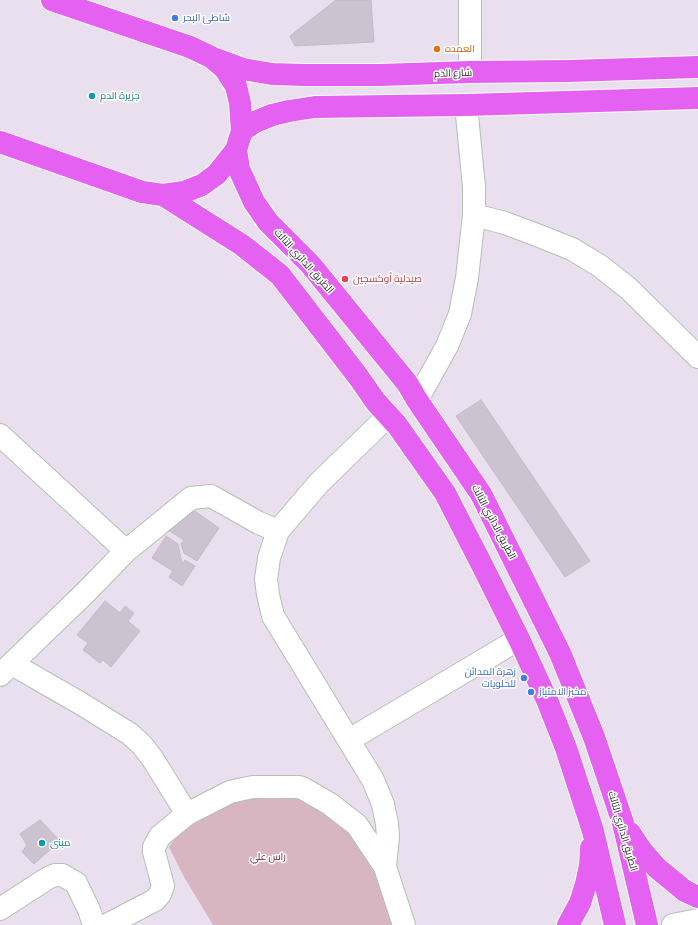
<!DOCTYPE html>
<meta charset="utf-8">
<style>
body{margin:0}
canvas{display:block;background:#eadfee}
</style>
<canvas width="698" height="925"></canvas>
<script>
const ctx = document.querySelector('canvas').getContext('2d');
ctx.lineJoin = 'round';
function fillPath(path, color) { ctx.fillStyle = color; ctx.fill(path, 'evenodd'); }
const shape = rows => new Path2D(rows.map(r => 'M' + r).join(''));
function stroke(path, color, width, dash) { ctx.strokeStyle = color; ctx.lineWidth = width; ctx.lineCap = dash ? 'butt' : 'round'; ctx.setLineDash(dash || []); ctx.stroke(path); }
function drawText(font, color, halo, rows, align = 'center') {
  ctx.font = font + ' Barlow,Cairo,sans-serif'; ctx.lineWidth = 3; ctx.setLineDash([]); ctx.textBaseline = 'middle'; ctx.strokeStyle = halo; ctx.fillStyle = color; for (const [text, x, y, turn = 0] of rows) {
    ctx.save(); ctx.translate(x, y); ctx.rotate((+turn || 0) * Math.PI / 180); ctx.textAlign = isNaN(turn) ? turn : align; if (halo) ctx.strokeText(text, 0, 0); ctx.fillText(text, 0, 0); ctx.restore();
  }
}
const cemetery = shape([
 [278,789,358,827,402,925,213,925,184,877,169,847,177,835,217,803]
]);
const building = shape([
 [336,0,371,0,374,42,295,46,290,36,336,0],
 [481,400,590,561,565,577,456,416,481,400],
 [186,505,219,528,197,561,184,553,181,544,184,540,168,530,186,505],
 [166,536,178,544,182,564,185,560,195,566,182,586,169,577,173,571,152,558,166,536],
 [105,601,120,613,125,606,134,613,128,621,140,631,111,667,103,660,100,663,83,650,88,643,77,635,105,601],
 [40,820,60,841,34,864,22,852,27,845,20,834,40,820]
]);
const minor = shape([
 [470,72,470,0],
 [474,215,505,223,537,235,572,249,600,266,628,288,698,357],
 [417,400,447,346,460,314,467,278,474,215,474,187,466,105],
 [0,435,126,551],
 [278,531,269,558,266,579,268,595,273,616,373,780,383,804,387,824,388,837,385,867,404,925],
 [12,664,80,703,130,734,142,745,152,758,187,814],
 [0,675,84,594,126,551,191,498,211,496,259,523,278,531,319,483,388,416],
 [349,740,519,639],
 [0,909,48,878,55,875,62,875,76,883,89,910,94,925],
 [107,925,155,900,160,894,163,886,154,852,154,847,160,836,187,814,230,792,243,789,253,787,299,787,304,789,330,804,357,825,385,867],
 [673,925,698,920]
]);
const major = shape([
 [216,59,243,69,272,74,304,75,380,75,470,72,568,71,698,67],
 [242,131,255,122,272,115,289,111,315,107,466,105,698,98],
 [0,142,142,192,163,195,184,192,202,185,217,174,236,150,242,131,240,103,236,86,225,69,211,57,190,47,52,0],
 [236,150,239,169,254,202,268,222,310,264,407,383,417,400,481,494,560,653,594,737,623,823,647,925],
 [163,195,242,245,280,275,357,375,376,402,397,425,445,493,482,565,519,639,547,700,566,748,593,831,615,925],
 [630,833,642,851,657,868,685,891,698,897],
 [568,925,580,903,586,884,590,866,591,848]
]);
const markers = [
 [175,18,4,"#3f7fe0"],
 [437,49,4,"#e8710a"],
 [92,96,4,"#0f9aa8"],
 [345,279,4,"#e0444e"],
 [524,678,4,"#3f7fe0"],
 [531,692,4,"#3f7fe0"],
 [42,843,4,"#0f9aa8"]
];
const shopNames = [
 ["شاطئ البحر",183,18],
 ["زهرة المدائن",516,672,"right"],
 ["للحلويات",516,684,"right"],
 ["مخبز اﻻمتياز",539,692]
];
const foodNames = [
 ["العمده",445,49]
];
const streetNames = [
 ["شارع الدَم",453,73,-2],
 ["الطريق الدائري الثالث",304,261,48],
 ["الطريق الدائري الثالث",494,522,62],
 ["الطريق الدائري الثالث",623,831,74]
];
const cultureNames = [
 ["جزيرة الدم",100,96],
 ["مبنى",50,843]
];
const healthNames = [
 ["صيدلية أوكسجين",353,279]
];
const parkNames = [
 ["راس علي",268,857]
];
fillPath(cemetery, '#d8b6c1');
fillPath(building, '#cdc3d0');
stroke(building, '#c6b8c9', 1);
stroke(minor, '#b3c0b2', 24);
stroke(major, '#fff', 24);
stroke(minor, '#fff', 22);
stroke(major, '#e461f1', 22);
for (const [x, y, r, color] of markers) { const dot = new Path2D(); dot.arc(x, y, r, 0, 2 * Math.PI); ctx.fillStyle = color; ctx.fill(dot); stroke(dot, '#fff', 1.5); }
drawText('10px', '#366cbe', '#fff', shopNames, 'left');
drawText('10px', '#c56008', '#fff', foodNames, 'left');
drawText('10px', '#2c2c2c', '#fff', streetNames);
drawText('10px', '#0d838f', '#fff', cultureNames, 'left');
drawText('10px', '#be3a42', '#fff', healthNames, 'left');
drawText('10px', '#6b1b20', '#fff', parkNames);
</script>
